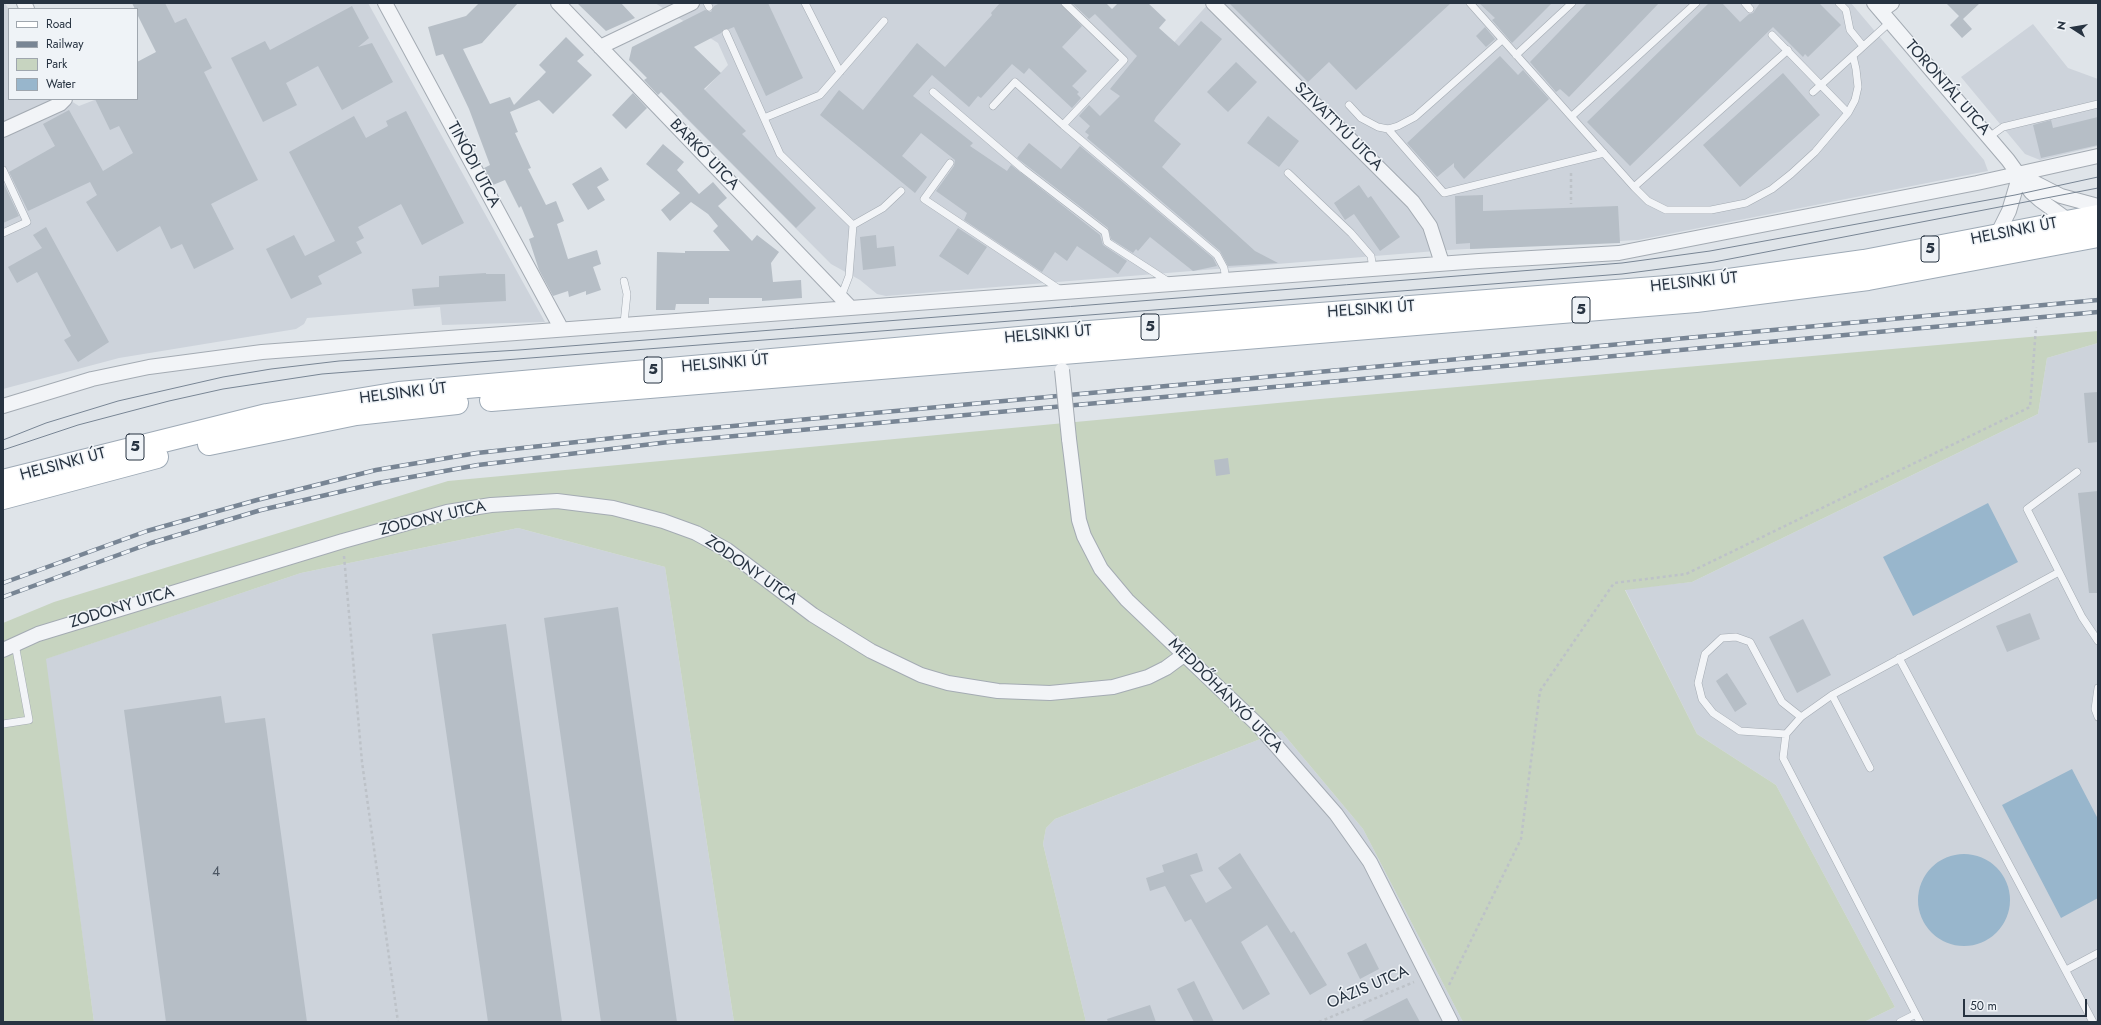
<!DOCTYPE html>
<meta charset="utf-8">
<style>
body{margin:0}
#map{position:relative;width:2101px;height:1025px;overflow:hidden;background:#dfe4e9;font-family:Jost,sans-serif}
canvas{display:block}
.frame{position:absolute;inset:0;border:4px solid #273341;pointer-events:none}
.legend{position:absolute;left:8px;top:8px;width:130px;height:92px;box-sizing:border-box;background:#eff3f7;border:1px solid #9fa6ae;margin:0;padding:5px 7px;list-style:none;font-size:12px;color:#273341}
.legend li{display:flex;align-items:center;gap:8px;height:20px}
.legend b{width:20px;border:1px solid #9fa6ae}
.north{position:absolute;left:2053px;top:8px;width:40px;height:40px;-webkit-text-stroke:3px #eff3f7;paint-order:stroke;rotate:282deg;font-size:11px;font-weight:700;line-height:16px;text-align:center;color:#273341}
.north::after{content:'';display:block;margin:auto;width:14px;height:18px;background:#273341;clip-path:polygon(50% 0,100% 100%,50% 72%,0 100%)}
.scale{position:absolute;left:1963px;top:999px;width:124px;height:18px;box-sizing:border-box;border:2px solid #273341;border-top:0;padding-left:5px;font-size:12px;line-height:14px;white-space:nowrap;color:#273341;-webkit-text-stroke:3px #eff3f7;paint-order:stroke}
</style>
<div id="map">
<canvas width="2101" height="1025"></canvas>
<div class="frame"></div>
<ul class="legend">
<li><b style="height:5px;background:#fff"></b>Road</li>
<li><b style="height:5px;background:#788594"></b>Railway</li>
<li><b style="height:11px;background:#c7d4c0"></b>Park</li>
<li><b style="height:11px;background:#98b6cc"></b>Water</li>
</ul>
<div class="north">N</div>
<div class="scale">50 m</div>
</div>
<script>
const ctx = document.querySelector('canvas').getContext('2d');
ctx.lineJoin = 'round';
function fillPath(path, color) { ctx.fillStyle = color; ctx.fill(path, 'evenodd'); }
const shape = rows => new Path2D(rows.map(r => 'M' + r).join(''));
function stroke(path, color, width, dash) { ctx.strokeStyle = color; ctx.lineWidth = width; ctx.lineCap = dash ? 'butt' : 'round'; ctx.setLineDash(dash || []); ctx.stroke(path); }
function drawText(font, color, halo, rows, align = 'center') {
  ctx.font = font + ' Jost,sans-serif'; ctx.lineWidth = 3; ctx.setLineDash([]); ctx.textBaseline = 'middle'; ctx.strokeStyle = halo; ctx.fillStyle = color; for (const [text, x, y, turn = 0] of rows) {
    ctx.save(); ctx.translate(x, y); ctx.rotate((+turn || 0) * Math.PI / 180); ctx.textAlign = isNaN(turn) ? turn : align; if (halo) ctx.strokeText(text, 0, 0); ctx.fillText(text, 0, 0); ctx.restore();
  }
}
const built = shape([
 [3,3,5,3,9,10,9,99,68,99,79,106,97,99,137,99,169,71,132,3,368,3,545,322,442,325,440,307,307,318,304,324,296,329,119,358,3,389],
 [655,3,1104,3,1161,57,1209,3,1851,3,1984,160,1988,171,1638,240,1448,250,886,296,877,294,860,280,831,264,682,114,728,65,718,43],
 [2033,24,2068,68,2098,79,2098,146,2040,160,2025,154,1961,77],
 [2098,343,2098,1022,1864,1022,1895,1007,1776,785,1697,734,1625,589,1692,582,2038,414,2047,358],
 [518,528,665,567,734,1022,94,1022,45,659,301,573],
 [1281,731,1363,829,1463,1022,1086,1022,1043,844,1046,828,1055,819]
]);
const green = shape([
 [2098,331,2098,343,2047,358,2038,414,1692,582,1625,590,1697,734,1776,785,1895,1007,1864,1022,1463,1022,1363,829,1281,731,1055,819,1046,828,1043,844,1086,1022,734,1022,665,567,518,528,301,573,46,659,94,1022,3,1022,3,623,54,602,448,481,1320,399]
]);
const water = shape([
 [1988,503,2018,562,1913,616,1883,557],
 [2072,769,2098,819,2098,898,2061,918,2002,805],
 '1918 900a46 46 0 1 1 92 0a46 46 0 1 1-92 0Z'
]);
const building = shape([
 [132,3,165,3,175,23,186,18,212,68,204,72,258,180,211,204,234,249,194,269,182,244,171,249,160,226,117,252,86,202,97,195,90,182,28,211,9,172,55,146,43,124,69,110,103,171,133,153,119,126,110,130,95,99,137,99,137,62,156,52,137,14,137,9,135,9],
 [479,3,518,3,482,43,463,49,490,104,510,97,514,105,546,72,539,65,566,37,584,55,577,61,592,75,553,114,539,100,510,112,518,132,515,133,531,168,528,169,546,205,556,201,564,221,557,224,568,259,597,250,601,264,593,267,601,290,586,295,586,291,569,297,568,291,553,296,539,270,529,239,534,237,521,206,519,208,505,180,493,185,484,168,490,165,469,109,443,54,436,56,428,27,466,16],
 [577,3,621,3,635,18,606,31],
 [720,3,768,3,803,78,766,96,734,27,729,29,724,29,721,33,694,47,721,73,704,89,746,131,742,134,816,208,796,228,661,92,658,95,644,80,647,78,629,60,632,47,705,10,711,12,714,6],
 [1000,3,1060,3,1082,26,1062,47,1087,71,1072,86,1079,92,1077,94,1081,98,1072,108,1029,68,1024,74,1012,64,981,98,978,96,969,107,932,75,913,96,973,143,970,146,1007,171,1011,165,1100,235,1103,245,1127,261,1118,274,1077,246,1067,261,1055,252,1042,272,964,220,967,213,936,191,954,166,955,160,921,133,902,156,927,177,915,193,820,115,839,90,863,110,917,43,945,67,992,15,991,13],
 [1072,3,1106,3,1112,9,1118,3,1148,3,1166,20,1159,28,1179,46,1201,21,1222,39,1156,117,1154,121,1181,144,1162,167,1255,251,1278,263,1228,266,1220,251,1087,138,1089,135,1085,132,1090,126,1079,116,1089,105,1100,116,1120,96,1110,89,1137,56,1095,14,1089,19],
 [1229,3,1451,3,1356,90,1329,62,1308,82],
 [1479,3,1552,3,1512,43,1492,20,1495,18],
 [1587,3,1659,3,1569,97,1560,89,1556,92,1530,62],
 [1709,3,1722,3,1740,22,1749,14,1753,13,1760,3,1819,3,1841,25,1808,57,1805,54,1803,57,1773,27,1630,166,1587,122],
 [1946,3,1980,3,1963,19,1972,29,1962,38,1950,25,1959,16],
 [352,6,369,38,358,47,372,43,393,82,342,110,318,66,286,83,297,105,263,122,231,58,265,41,270,50],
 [1485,27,1495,39,1486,47,1476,36],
 [1500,56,1518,75,1523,70,1549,99,1464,179,1454,167,1454,163,1437,177,1407,143],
 [1236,62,1257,82,1228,112,1207,92],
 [1783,73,1820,115,1740,187,1703,145],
 [633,93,647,108,626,129,612,115],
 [406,111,464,223,422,245,401,204,358,227,364,238,356,242,362,253,318,276,322,284,291,299,266,249,294,235,305,256,335,241,289,152,354,116,366,138,388,126,386,121],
 [1268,116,1299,141,1279,167,1247,143],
 [2098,117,2098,145,2041,158,2033,125,2051,120,2053,128],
 [1029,143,1061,169,1080,146,1213,258,1217,266,1193,271,1150,237,1138,251,1136,249,1133,253,1111,239,1108,228,1017,158],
 [663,144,684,162,677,170,699,194,713,182,727,198,718,206,752,241,757,235,779,252,771,263,773,282,801,280,802,298,762,301,762,298,709,298,709,304,676,304,675,310,656,310,657,252,685,253,685,251,730,251,713,231,718,226,708,214,691,202,670,221,661,210,680,193,646,164],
 [601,167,609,180,597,187,605,200,588,210,572,184],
 [3,182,19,216,3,223],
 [1359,185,1368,198,1371,196,1400,237,1380,251,1354,214,1345,220,1334,203],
 [1483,195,1483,211,1618,206,1620,243,1470,249,1470,243,1456,244,1455,196],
 [46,227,109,342,78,362,64,340,71,336,37,272,17,283,8,267,42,248,33,235],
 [958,228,987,247,968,275,939,256],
 [876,235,877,248,894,246,896,266,863,270,860,237],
 [486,273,486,274,505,274,506,301,414,306,412,289,439,287,439,276],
 [2098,392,2098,442,2088,443,2084,393],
 [1228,458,1230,474,1216,476,1214,460],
 [2098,491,2098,593,2089,593,2078,493],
 [618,607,677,1022,601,1022,544,618],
 [2030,613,2040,639,2007,652,1996,626],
 [1803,619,1831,675,1797,693,1769,637],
 [506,624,562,1022,488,1022,432,634],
 [1727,673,1747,704,1735,712,1716,681],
 [221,696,225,723,265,718,307,1022,166,1022,124,710],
 [1197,853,1203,871,1190,875,1206,903,1232,888,1218,868,1240,853,1291,933,1294,931,1327,985,1310,995,1267,925,1241,942,1270,994,1243,1010,1191,919,1185,922,1165,886,1150,891,1146,878,1164,872,1162,865],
 [1366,943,1379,969,1360,979,1347,953],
 [1194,981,1214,1022,1194,1022,1177,989],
 [1407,998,1420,1022,1360,1022],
 [1150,1005,1156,1022,1108,1022,1107,1019]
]);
const path = shape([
 [1571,173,1571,204],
 [344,556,362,762,398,1022],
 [1449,985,1521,839,1540,691,1614,583,1686,574,2030,407,2036,327],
 [1319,1022,1414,982]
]);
const service = shape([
 [707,3,709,7],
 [805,3,840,72],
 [1470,3,1634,187,1648,201,1666,210,1711,210,1746,203,1772,189,1791,174,1815,152,1848,113,1855,100,1858,87,1856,69,1853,56],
 [1745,3,1750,9],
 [1839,3,1846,10,1850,30,1863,46],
 [726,33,780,154,853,225,883,208,901,191],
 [1772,35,1848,113],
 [1516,55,1572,3],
 [933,92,1023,169,1105,232,1107,242,1169,282],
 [1813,92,1890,22],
 [1349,105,1361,118,1378,127,1388,129,1398,126,1415,117,1502,40],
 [993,106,1015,82,1063,125,1217,255,1224,268,1226,279],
 [1572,116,1696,3],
 [764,118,820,95,884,21],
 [1063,125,1124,60,1065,3],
 [1388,129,1444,193,1604,153],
 [1989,137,2003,127,2098,104],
 [950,163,924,199,1062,291],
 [3,170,27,222,3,233],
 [1288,173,1351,233,1371,256,1373,269],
 [1634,187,1788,50],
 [624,281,627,294,624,323],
 [841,297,849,276,853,225],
 [2077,472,2027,509,2082,617,2098,641],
 [1899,658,2093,1022],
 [2098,688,2095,709,2098,717],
 [1832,695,1870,768],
 [3,724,29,720,15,644],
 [1786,734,1740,731,1713,713,1702,699,1698,683,1705,654,1722,638,1736,637,1750,642,1782,702,1801,717],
 [2066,970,2098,953],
 [1900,1022,1916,1014],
 [1920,1022,1783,758,1786,734,1801,717,1832,695,2059,572]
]);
const minor = shape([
 [24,3,27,9],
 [385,3,561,328],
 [558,3,850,307],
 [1213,3,1413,202,1430,226,1442,263],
 [1874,3,2008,160,2031,192,2040,200,2072,223],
 [1881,11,1892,3],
 [600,47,692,3],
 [3,130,60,104,65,99],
 [2020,175,2061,196,2098,206],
 [1996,237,2009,211,2020,174],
 [3,406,92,379,149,367,262,352,1479,261,1619,253,1977,183,2098,156],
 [1069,439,1079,520,1084,536,1101,569,1127,600,1259,726,1336,814,1370,862,1451,1022],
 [3,650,38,634,343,541,447,512,491,505,557,501,613,508,663,521,696,533,727,550,813,615,871,651,921,675,948,683,998,691,1050,693,1113,687,1148,677,1166,668,1185,654]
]);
const primary = shape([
 [491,400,1696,301,1868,279,2098,236],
 [209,444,356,414,457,403],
 [3,481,267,415,399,393,1076,333,1693,285,1864,261,2098,216],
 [3,498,157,457]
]);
const tram = shape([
 [3,440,46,423,118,401,223,377,271,369,339,361,519,350,1622,263,1710,251,2015,195,2098,177],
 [3,450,78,425,169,401,223,389,322,374,1622,274,1714,262,2098,188]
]);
const rail = shape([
 [3,583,147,531,257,500,376,470,477,453,668,432,2098,300],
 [3,597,151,543,261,510,378,483,478,465,669,442,2098,312]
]);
const minorBridge = shape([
 [1062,370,1069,439]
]);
const numberNames = [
 ["4",216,873]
];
const shields = [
 [1930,249,18],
 [1581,310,18],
 [1150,327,18],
 [653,370,18],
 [135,447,18]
];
const shieldNames = [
 ["5",1930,249],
 ["5",1581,310],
 ["5",1150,327],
 ["5",653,370],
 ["5",135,447]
];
const streetNames = [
 ["TORONTÁL UTCA",1947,88,49],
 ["SZIVATTYÚ UTCA",1338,127,45],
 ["BARKÓ UTCA",704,155,46],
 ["TINÓDI UTCA",473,165,62],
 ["HELSINKI ÚT",2014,232,-11],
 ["HELSINKI ÚT",1694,283,-6],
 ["HELSINKI ÚT",1371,310,-4],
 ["HELSINKI ÚT",1048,335,-5],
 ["HELSINKI ÚT",725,364,-5],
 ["HELSINKI ÚT",403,394,-7],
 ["HELSINKI ÚT",63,465,-15],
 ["ZODONY UTCA",433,519,-13],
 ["ZODONY UTCA",751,571,35],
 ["ZODONY UTCA",122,608,-17],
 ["MEDDŐHÁNYÓ UTCA",1225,696,45],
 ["OÁZIS UTCA",1368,988,-23]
];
fillPath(built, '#cdd3db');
fillPath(green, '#c7d4c0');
fillPath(water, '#98b6cc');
fillPath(building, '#b6bec6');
stroke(service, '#a4abb3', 8);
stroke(minor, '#a4abb3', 16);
stroke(primary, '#9eaab6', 24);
stroke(path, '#bdc2c8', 2.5, [3, 3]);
stroke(service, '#f2f4f7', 7);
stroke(minor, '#f2f4f7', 14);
stroke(primary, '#fff', 22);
stroke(tram, '#788594', 1);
stroke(rail, '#788594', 4.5);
stroke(rail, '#eff3f7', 3, [9]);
stroke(minorBridge, '#a4abb3', 16, []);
stroke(minorBridge, '#f2f4f7', 14);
drawText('14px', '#4b5662', null, numberNames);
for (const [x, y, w] of shields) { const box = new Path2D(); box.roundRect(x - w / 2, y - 13, w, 26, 3); ctx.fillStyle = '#eff3f7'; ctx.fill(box); stroke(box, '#273341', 1); }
drawText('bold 15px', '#273341', null, shieldNames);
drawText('16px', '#273341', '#eff3f7', streetNames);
</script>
